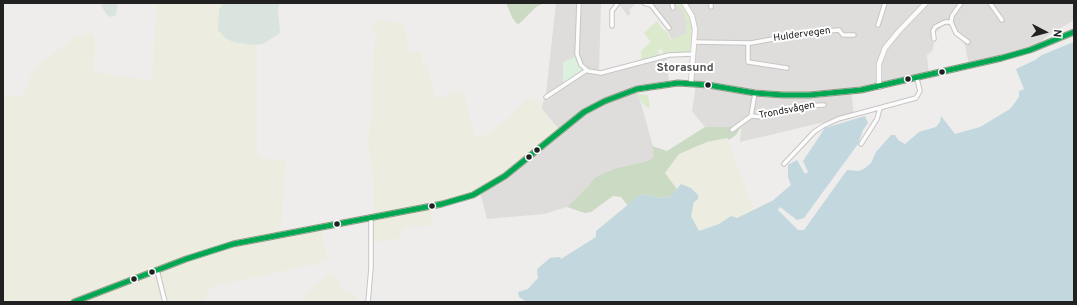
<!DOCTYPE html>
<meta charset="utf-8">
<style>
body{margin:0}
#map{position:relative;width:1077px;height:305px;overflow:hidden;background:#efedeb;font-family:Overpass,sans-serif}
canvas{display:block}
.frame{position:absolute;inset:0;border:4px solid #212121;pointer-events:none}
.north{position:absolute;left:1025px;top:12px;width:40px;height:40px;-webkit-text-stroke:3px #fff;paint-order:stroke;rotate:96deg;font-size:11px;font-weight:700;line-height:16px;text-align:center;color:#212121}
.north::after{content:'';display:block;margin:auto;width:14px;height:18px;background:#212121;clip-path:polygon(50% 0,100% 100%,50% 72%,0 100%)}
</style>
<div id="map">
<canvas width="1077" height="305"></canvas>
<div class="frame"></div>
<div class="north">N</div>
</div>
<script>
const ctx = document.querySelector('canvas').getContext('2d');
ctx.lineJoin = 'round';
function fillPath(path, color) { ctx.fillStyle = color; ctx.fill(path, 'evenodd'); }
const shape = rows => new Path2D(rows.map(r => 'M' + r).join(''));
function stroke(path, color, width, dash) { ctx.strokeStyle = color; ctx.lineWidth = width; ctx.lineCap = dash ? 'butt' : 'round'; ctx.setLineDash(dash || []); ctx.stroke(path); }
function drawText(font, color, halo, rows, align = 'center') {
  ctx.font = font + ' Overpass,sans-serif'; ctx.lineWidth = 4; ctx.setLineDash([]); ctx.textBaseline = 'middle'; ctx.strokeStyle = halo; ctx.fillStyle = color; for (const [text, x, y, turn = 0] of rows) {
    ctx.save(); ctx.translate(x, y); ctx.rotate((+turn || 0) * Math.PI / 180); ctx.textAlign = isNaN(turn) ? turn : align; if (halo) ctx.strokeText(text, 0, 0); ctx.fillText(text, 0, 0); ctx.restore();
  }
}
const residential = shape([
 [556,3,601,3,599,72,608,74,667,58,669,83,636,85,655,154,653,158,644,162,616,168,595,177,589,185,567,207,544,214,487,219,480,192,557,127,541,109,546,93],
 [644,3,1074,3,1074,20,1046,37,1033,49,969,65,965,45,951,25,943,26,935,33,933,50,927,55,929,75,851,90,854,115,740,142,741,127,705,127,699,120,692,111,695,91,695,84,691,82,693,38,671,39,663,19]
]);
const farmland = shape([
 [156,3,223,3,221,5,253,45,257,45,257,150,260,158,286,160,281,230,321,226,328,261,219,285,211,289,202,302,3,302,3,96,23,95,29,78,41,63,74,37,91,33,94,35,95,44,94,72,152,81],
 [377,21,402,23,405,26,409,52,421,52,422,61,431,77,434,95,437,98,445,97,460,90,465,98,475,138,483,136,509,118,530,96,542,106,542,109,560,131,480,192,434,207,431,225,405,228,398,239,374,242,374,188,368,141,372,109,373,57,376,34,372,26,373,22],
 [727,138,754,210,737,218,731,216,719,224,699,231,691,216,694,202,679,186,677,189,665,173,679,154,685,150,707,142],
 [329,274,337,279,341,288,356,295,357,302,302,302,305,296]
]);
const grass = shape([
 [675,3,681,3,692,21,691,47,689,52,664,54,661,49,658,50,659,56,641,62,641,51,651,42,644,33,657,21,663,30,667,31,670,40,685,34,687,23,682,9,676,6],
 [636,94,648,95,650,109,643,104]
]);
const forest = shape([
 [506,3,544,3,536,7,519,24,516,23,512,17],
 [705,127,741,127,736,135,729,140,727,138,707,142,679,154,665,173,677,189,671,196,660,198,641,194,628,206,621,197,613,196,591,212,585,213,567,207,589,185,595,177,616,168,644,162,653,158,654,154,652,146,667,151]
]);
const wetland = shape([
 [100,3,118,3,116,15,110,17,106,14],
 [223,3,280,3,278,9,280,33,263,44,253,45,233,42,225,38,218,30,219,10]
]);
const park = shape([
 [575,57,583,72,563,85,563,62]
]);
const parking = shape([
 [621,3,636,3,629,10,631,13,628,16,619,4]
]);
const water = shape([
 [1071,43,1074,43,1074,302,527,302,519,297,518,292,528,289,538,278,537,269,550,258,560,257,561,259,596,237,596,231,641,194,660,198,667,197,671,196,681,184,691,188,698,195,698,199,694,202,691,216,699,231,719,224,731,216,737,218,772,201,791,185,788,177,788,165,797,160,805,174,808,172,803,161,825,128,865,116,868,123,863,130,858,144,804,218,797,220,780,207,778,210,798,230,804,230,847,170,859,171,865,168,871,163,876,152,891,135,895,135,898,140,905,144,919,132,936,127,940,122,941,116,955,134,980,127,1010,109,1019,97,1019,91,1024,89,1016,69,1035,60,1042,55]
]);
const minor = shape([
 [579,3,577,54,581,65,588,71,601,73,669,55,693,54],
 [644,3,651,5,669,28],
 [672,3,673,8],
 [961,3,952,16,951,22,956,33,968,42],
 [990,3,1002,20],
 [711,7,711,3],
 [878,25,885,3],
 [612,26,612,11,618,3],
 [934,39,933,31,935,27,945,22,951,22],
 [694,42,751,43,805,33,827,31,839,30,843,35,854,35],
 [748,43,748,62,787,68],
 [546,97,587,70],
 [751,116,763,117,802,106,824,105],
 [732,130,751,116,755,93],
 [861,144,877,119,880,108],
 [784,164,814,132,823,126,838,119,916,98,920,91,917,79],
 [157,270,165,302],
 [368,302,371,268,371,217]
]);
const tertiary = shape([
 [684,3,692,16,695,29,691,83],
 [879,87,879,64,885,48,899,31,926,3]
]);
const secondary = shape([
 [74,302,186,259,233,244,442,204,473,195,505,176,584,112,605,101,637,89,678,83,708,85,755,93,783,95,809,95,861,90,1002,58,1030,50,1074,32]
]);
const bus1 = shape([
 [74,302,186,259,233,244,442,204,473,195,505,176,584,112,605,101,637,89,678,83,708,85,755,93,783,95,809,95,861,90,1002,58,1030,50,1074,32]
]);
const markers = [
 [942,72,3.5,"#212121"],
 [908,79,3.5,"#212121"],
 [708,85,3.5,"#212121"],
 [537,150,3.5,"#212121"],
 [529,157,3.5,"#212121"],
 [432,206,3.5,"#212121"],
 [337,224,3.5,"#212121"],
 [152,272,3.5,"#212121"],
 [134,279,3.5,"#212121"]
];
const streetNames = [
 ["Huldervegen",802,35,-8],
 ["Trondsvågen",787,111,-11]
];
const quarterNames = [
 ["Storasund",685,69]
];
fillPath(residential, '#dedddc');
fillPath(farmland, '#ecede0');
fillPath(grass, '#dbe9cd');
fillPath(forest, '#cbdac3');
fillPath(wetland, '#dae4de');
fillPath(park, '#dcf1dd');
fillPath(parking, '#dfdede');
fillPath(water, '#c2d7de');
stroke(minor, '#c6c5c4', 5.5);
stroke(tertiary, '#c6c5c4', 6);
stroke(secondary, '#959784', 7);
stroke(minor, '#fdfcfc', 3.5);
stroke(tertiary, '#fdfcfc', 4.5);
stroke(secondary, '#f3f3ed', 5);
stroke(bus1, '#00a651', 5);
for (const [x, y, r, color] of markers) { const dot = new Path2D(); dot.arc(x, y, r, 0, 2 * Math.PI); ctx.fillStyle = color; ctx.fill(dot); stroke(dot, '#fff', 1.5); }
drawText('10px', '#212121', '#fff', streetNames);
drawText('bold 12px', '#545454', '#fff', quarterNames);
</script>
